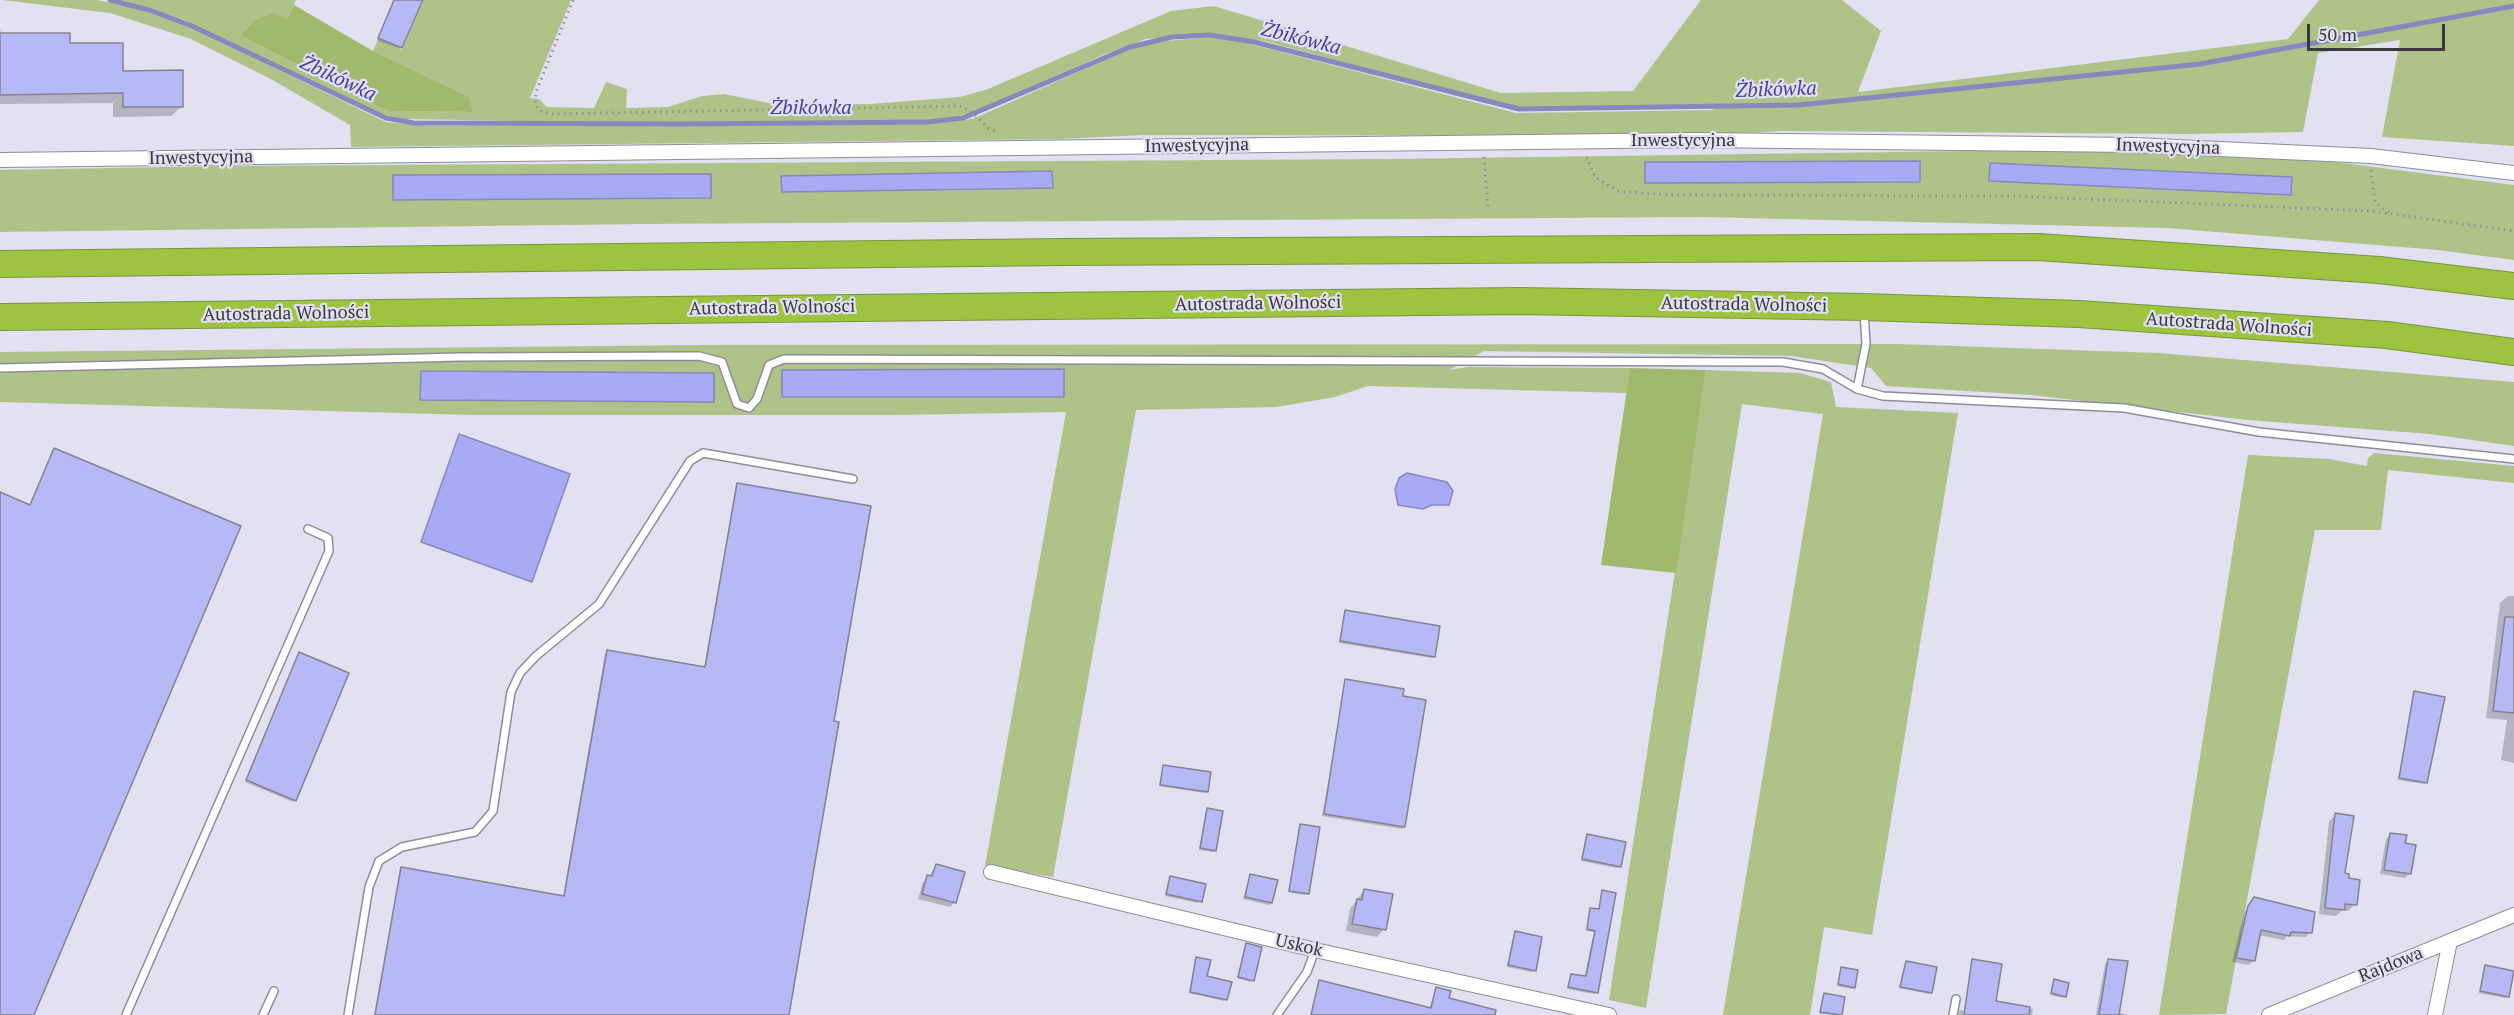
<!DOCTYPE html>
<meta charset="utf-8">
<style>
body{margin:0}
#map{position:relative;width:2514px;height:1015px;overflow:hidden;background:#e0e1f1;font-family:"PT Serif",serif}
canvas{display:block}
.scale{position:absolute;left:2307px;top:24px;width:138px;height:27px;box-sizing:border-box;border:3px solid #39393f;border-top:0;padding-left:8px;font-size:18px;line-height:21px;white-space:nowrap;color:#39393f;-webkit-text-stroke:4px #e0e1f1;paint-order:stroke}
</style>
<div id="map">
<canvas width="2514" height="1015"></canvas>
<div class="scale">50 m</div>
</div>
<script>
const ctx = document.querySelector('canvas').getContext('2d');
ctx.lineJoin = 'round';
function fillPath(path, color) { ctx.fillStyle = color; ctx.fill(path, 'evenodd'); }
const shape = rows => new Path2D(rows.map(r => 'M' + r).join(''));
function stroke(path, color, width, dash) { ctx.strokeStyle = color; ctx.lineWidth = width; ctx.lineCap = dash ? 'butt' : 'round'; ctx.setLineDash(dash || []); ctx.stroke(path); }
function drawText(font, color, halo, rows, align = 'center') {
  ctx.font = font + ' "PT Serif",serif'; ctx.lineWidth = 4.5; ctx.setLineDash([]); ctx.textBaseline = 'middle'; ctx.strokeStyle = halo; ctx.fillStyle = color; for (const [text, x, y, turn = 0] of rows) {
    ctx.save(); ctx.translate(x, y); ctx.rotate((+turn || 0) * Math.PI / 180); ctx.textAlign = isNaN(turn) ? turn : align; if (halo) ctx.strokeText(text, 0, 0); ctx.fillText(text, 0, 0); ctx.restore();
  }
}
const green = shape([
 [2,0,97,0,132,7,184,24,386,122,429,126,534,126,919,124,959,121,975,118,1125,51,1155,42,1210,37,1243,42,1516,113,1713,110,1712,104,1515,108,1264,41,1207,34,1146,39,1103,55,977,112,941,120,628,123,405,119,371,112,184,20,119,0,296,0,287,19,255,20,240,35,381,108,392,111,471,112,470,97,373,51,378,39,402,50,424,0,571,0,530,98,539,99,547,107,594,108,606,82,627,89,626,108,668,107,702,96,724,94,779,105,870,104,960,97,988,89,1171,11,1214,6,1501,93,1633,91,1701,0,1842,0,1881,31,1858,92,2288,39,2319,0,2514,0,2514,146,2382,137,2400,40,2318,53,2303,132,2189,134,1782,131,1700,136,1143,135,1061,139,351,147,350,125,269,78,191,39,110,13],
 [2041,150,2304,158,2514,185,2514,260,2438,250,2167,228,1702,217,643,224,0,232,0,170,219,166,1389,159],
 [1919,161,1920,182,1645,183,1645,162],
 [711,174,393,200,393,175],
 [1897,344,2158,353,2514,382,2514,446,2430,434,2248,420,2031,395,1886,386,1871,368,1791,356,1484,351,1449,370,1468,367,1630,368,1627,393,1368,386,1335,397,1277,407,1136,410,1053,877,985,866,1066,412,895,415,473,415,0,402,0,352,706,345],
 [1064,369,1064,396,782,397,782,370],
 [421,371,714,373,714,402,421,400],
 [1706,370,1800,373,1831,382,1836,407,1958,413,1872,935,1824,927,1810,1015,1723,1015,1823,414,1742,404,1646,1008,1609,1000],
 [2374,453,2514,466,2514,483,2388,470,2381,530,2315,530,2226,1014,2159,1015,2248,455,2329,459,2367,466,2368,458]
]);
const forest = shape([
 [294,5,373,51,470,97,472,112,391,111,381,108,240,35,255,20,275,13,287,19],
 [1630,368,1706,370,1676,573,1601,565]
]);
const water = shape([
 [1920,161,1920,182,1645,183,1645,162,1920,161],
 [1990,163,2292,177,2291,195,1989,181,1990,163],
 [1052,171,1053,188,782,192,781,176,1052,171],
 [711,174,711,198,393,200,393,175,711,174],
 [1064,369,1064,397,782,397,782,370,1064,369],
 [421,371,714,373,714,402,420,400,421,371],
 [459,434,570,474,532,582,421,542,459,434],
 [1407,473,1447,482,1453,491,1449,505,1432,505,1423,509,1398,505,1395,489,1399,478,1407,473]
]);
const shadow = shape([
 [394,0,421,0,399,49,377,40],
 [0,28,1,35,69,45,182,106,171,116,113,117,113,103,0,104],
 [737,485,832,723,787,1015,374,1015,401,869,563,897,605,654,607,652,704,669],
 [2508,596,2514,596,2514,763,2501,760,2507,720,2486,718,2500,603],
 [1346,612,1434,656,1432,658,1339,643],
 [298,656,295,800,293,802,245,782],
 [1346,681,1404,827,1402,829,1322,816],
 [2415,693,2426,782,2424,784,2398,780],
 [1164,766,1207,791,1205,793,1159,786],
 [1207,810,1215,850,1213,852,1199,850],
 [2335,815,2343,875,2355,904,2348,911,2342,910,2336,916,2319,914,2329,822],
 [1301,825,1307,893,1305,895,1288,892],
 [2391,834,2403,845,2410,873,2405,878,2380,874,2386,839],
 [1588,836,1619,866,1617,868,1581,861],
 [936,865,955,902,950,907,918,899,923,882,929,877],
 [1250,875,1271,903,1269,905,1243,899],
 [1171,878,1200,901,1198,903,1165,896],
 [1364,890,1384,929,1377,937,1346,931,1350,909],
 [1603,892,1596,993,1594,994,1567,989,1571,975,1584,978,1594,932,1586,931,1589,911,1598,910],
 [2250,904,2310,932,2306,937,2287,936,2284,940,2258,935,2253,961,2249,965,2232,962,2244,913],
 [1515,933,1534,970,1532,972,1507,967],
 [1247,945,1252,980,1250,982,1237,978],
 [1196,959,1205,977,1226,999,1224,1001,1189,993],
 [2108,960,2118,1012,2128,1015,2096,1015,2105,964],
 [1973,961,1995,1003,2033,1009,2032,1015,1958,1015,1960,1010,1964,1011],
 [1906,962,1931,992,1929,994,1899,988],
 [2485,967,2507,996,2505,998,2479,993],
 [1841,968,1854,987,1852,989,1837,986],
 [1320,981,1429,1009,1436,989,1466,1015,1310,1015],
 [2055,981,2065,996,2063,998,2050,995],
 [1824,995,1844,998,1840,1015,1819,1014]
]);
const stream = shape([
 [110,0,149,10,192,26,386,118,414,123,682,124,928,122,963,118,1130,47,1172,37,1210,35,1254,42,1519,109,1799,105,2200,64,2514,6]
]);
const building = shape([
 [394,0,423,0,402,48,378,38,394,0],
 [0,33,70,33,70,43,123,43,123,71,183,70,183,107,123,107,123,93,0,95,0,33],
 [54,448,241,526,34,1015,0,1015,0,492,30,505,54,448],
 [737,483,871,506,834,721,839,722,789,1015,375,1015,401,867,564,896,607,650,705,667,737,483],
 [1345,610,1440,626,1435,657,1340,641,1345,610],
 [2505,617,2514,617,2514,713,2493,711,2505,617],
 [299,652,349,673,296,801,246,780,299,652],
 [1345,679,1404,689,1403,696,1426,700,1405,827,1324,814,1345,679],
 [2414,691,2445,697,2427,783,2399,778,2414,691],
 [1163,765,1211,772,1208,792,1160,785,1163,765],
 [1207,808,1223,811,1216,851,1200,848,1207,808],
 [2335,813,2354,816,2345,873,2349,874,2349,878,2360,880,2357,905,2345,904,2345,910,2325,908,2335,813],
 [1300,824,1320,827,1309,894,1289,891,1300,824],
 [2390,833,2407,835,2405,843,2416,845,2411,874,2384,870,2390,833],
 [1587,834,1626,842,1621,867,1582,859,1587,834],
 [936,864,965,872,956,903,922,894,927,875,932,876,936,864],
 [1250,874,1278,880,1272,903,1245,897,1250,874],
 [1170,876,1206,884,1202,902,1166,894,1170,876],
 [1364,889,1393,894,1386,930,1352,924,1357,899,1362,900,1364,889],
 [1602,890,1616,893,1598,993,1568,987,1571,974,1586,976,1595,931,1587,929,1590,908,1599,909,1602,890],
 [2254,897,2315,912,2312,933,2291,932,2290,936,2261,930,2255,961,2236,958,2248,906,2254,897],
 [1515,931,1542,937,1536,971,1508,965,1515,931],
 [1246,943,1262,947,1254,981,1238,977,1246,943],
 [1196,957,1211,960,1207,976,1232,982,1227,1000,1190,992,1196,957],
 [1972,959,2002,964,1996,1001,2030,1007,2029,1015,1964,1015,1972,959],
 [2108,959,2128,961,2119,1015,2099,1015,2108,959],
 [1906,961,1937,967,1932,993,1900,987,1906,961],
 [2485,965,2514,971,2509,997,2480,991,2485,965],
 [1841,967,1858,970,1855,988,1838,984,1841,967],
 [2054,979,2069,983,2066,997,2051,993,2054,979],
 [1319,980,1431,1008,1436,987,1451,991,1449,998,1496,1010,1495,1015,1311,1015,1319,980],
 [1824,993,1845,997,1842,1015,1820,1012,1824,993]
]);
const path = shape([
 [573,0,536,92,535,103,540,111,552,114,960,106,972,112,988,128,997,132],
 [1484,157,1488,209],
 [1587,157,1595,177,1618,191,1669,195,2014,196,2371,211,2514,231],
 [2371,170,2375,202,2389,213]
]);
const lane = shape([
 [1864,311,1866,344,1857,389,1883,396,2124,408,2259,432,2514,459],
 [0,368,461,357,699,356,722,362,737,404,749,408,757,399,769,365,784,359,1783,362,1823,369,1857,389],
 [126,1015,329,551,328,538,308,529],
 [263,1015,274,991],
 [348,1015,369,887,379,861,402,847,475,832,493,811,511,692,520,673,536,656,599,604,690,461,703,453,853,479],
 [1277,1015,1307,972,1315,950],
 [1953,1015,1956,999]
]);
const street = shape([
 [0,160,1698,140,2133,145,2371,156,2514,173],
 [991,872,1315,950,1609,1015],
 [2269,1015,2514,915],
 [2435,1015,2450,941]
]);
const highway = shape([
 [0,264,1063,252,2038,247,2379,270,2514,286],
 [0,317,1520,301,1864,307,2079,314,2387,335,2514,352]
]);
const streetNames = [
 ["Inwestycyjna",1683,141],
 ["Inwestycyjna",1197,146,-1],
 ["Inwestycyjna",2168,147,2],
 ["Inwestycyjna",201,158,-1],
 ["Autostrada Wolności",1258,304,-1],
 ["Autostrada Wolności",1744,305,1],
 ["Autostrada Wolności",772,308,-1],
 ["Autostrada Wolności",286,314,-1],
 ["Autostrada Wolności",2229,325,4],
 ["Uskok",1299,946,13],
 ["Rajdowa",2391,965,-22]
];
const waterNames = [
 ["Żbikówka",1301,39,14],
 ["Żbikówka",338,79,25],
 ["Żbikówka",1776,90,-2],
 ["Żbikówka",811,108]
];
fillPath(green, '#afc389');
fillPath(forest, '#a0b96c');
fillPath(water, '#a8aaf4');
stroke(water, '#8788be', 1.5);
fillPath(shadow, '#0003');
stroke(stream, '#8788be', 5);
fillPath(building, '#b7b9f6');
stroke(building, '#828391', 1.5);
stroke(lane, '#8c8d9b', 10);
stroke(street, '#8c8d9b', 16);
stroke(highway, '#7b933f', 28);
stroke(path, '#90909c', 3, [1.5, 4.5]);
stroke(lane, '#fff', 7);
stroke(street, '#fff', 14);
stroke(highway, '#9ec43f', 26);
drawText('18px', '#39393f', '#e0e1f1', streetNames);
drawText('italic 20px', '#494299', '#e0e1f1', waterNames);
</script>
